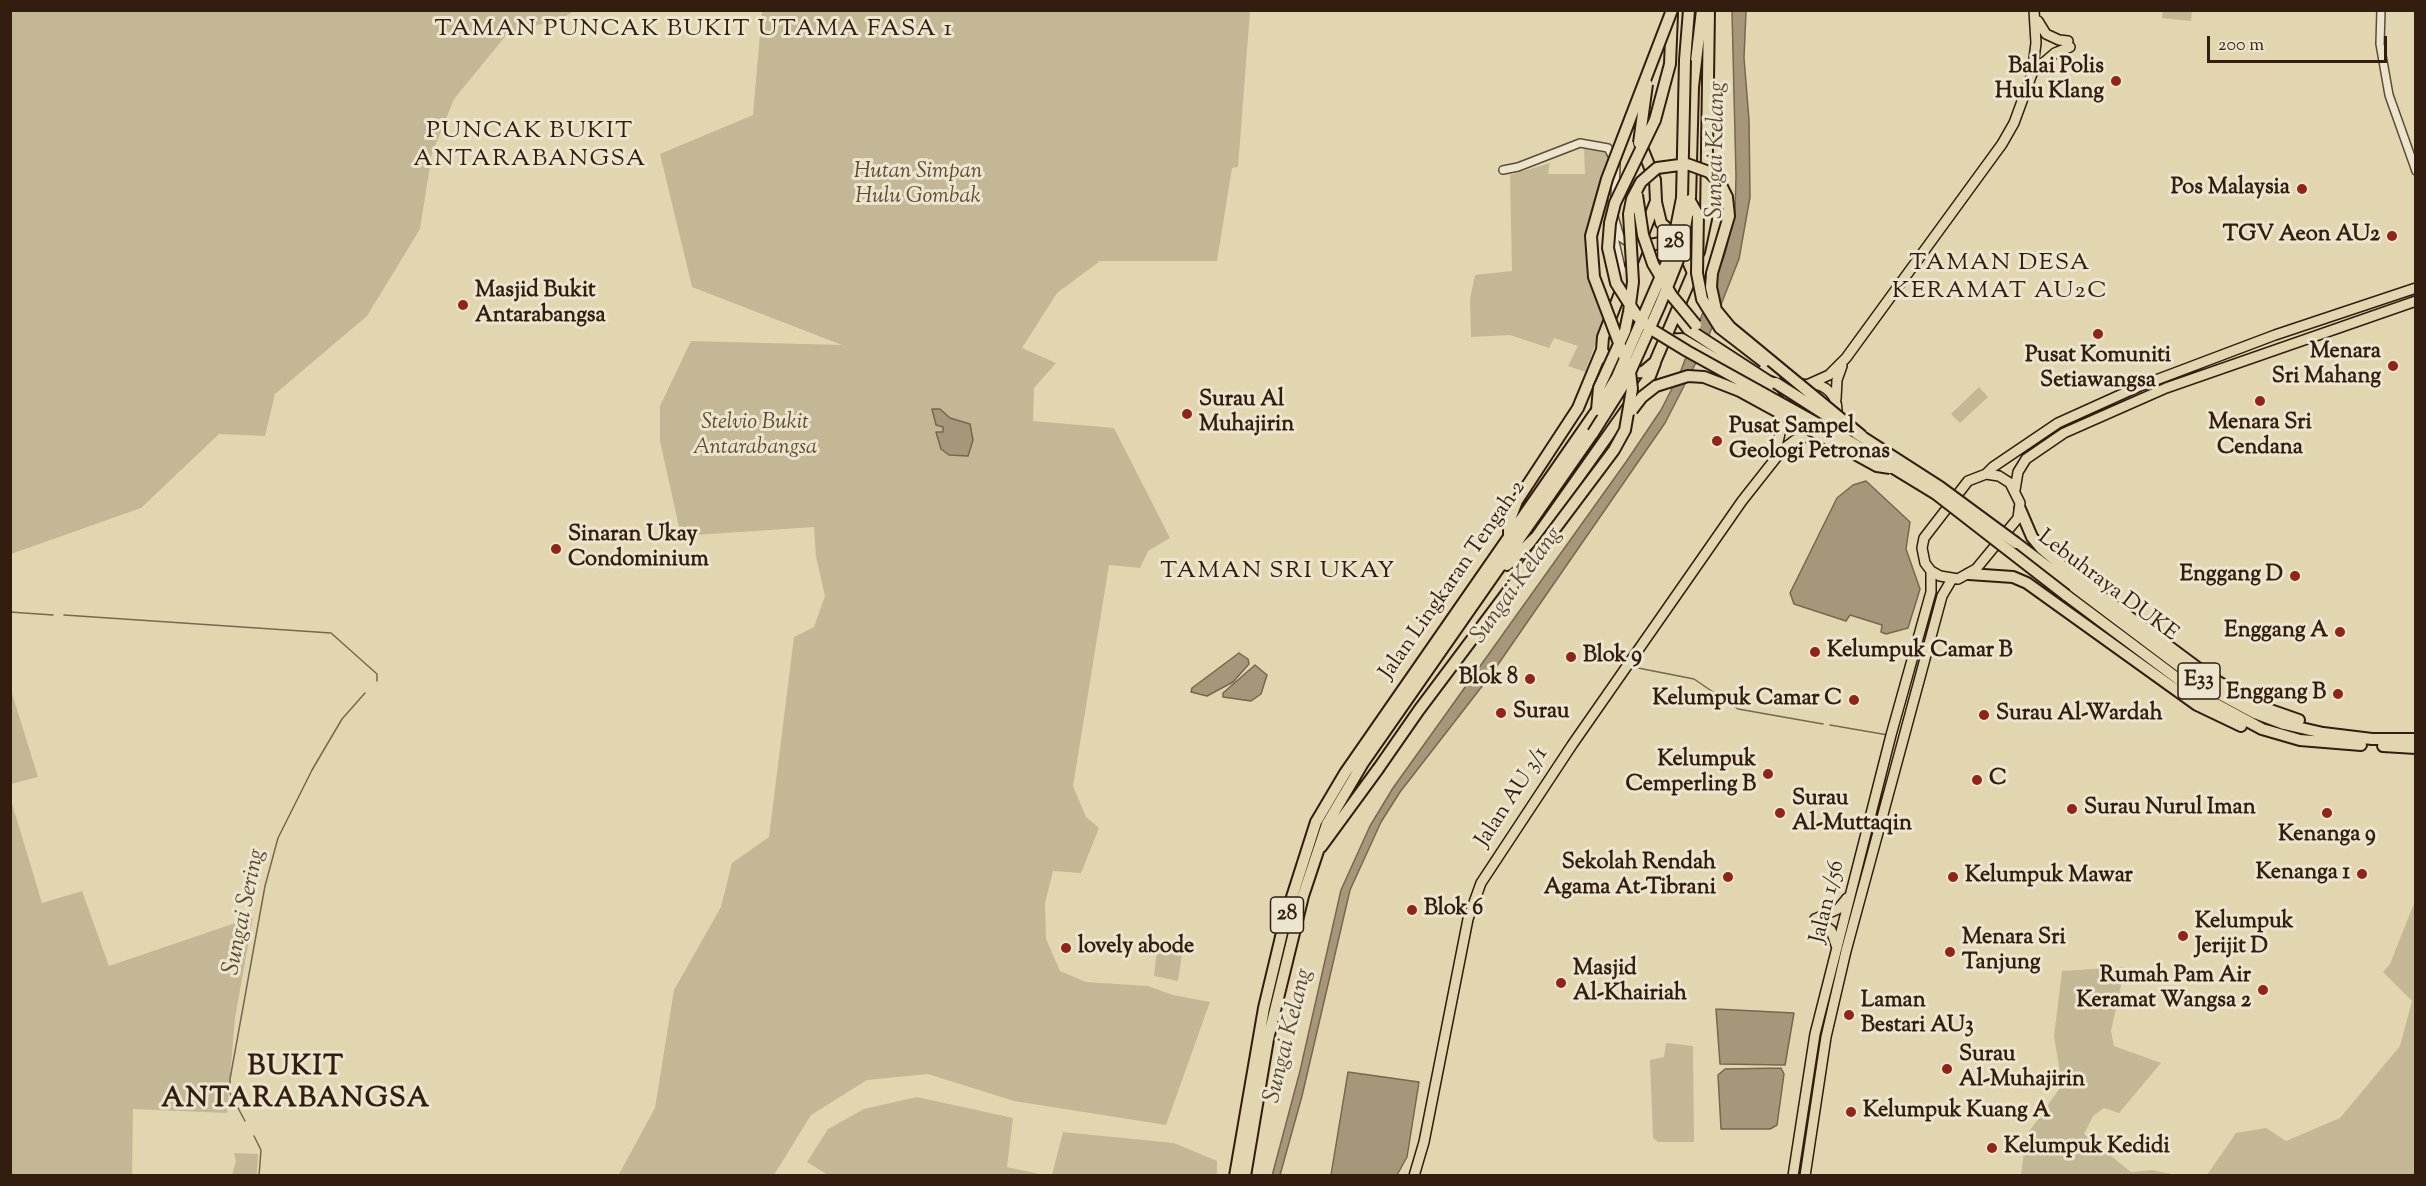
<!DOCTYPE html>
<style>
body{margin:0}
#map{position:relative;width:2426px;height:1186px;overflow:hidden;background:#e2d6b1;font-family:"Sorts Mill Goudy",serif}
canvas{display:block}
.frame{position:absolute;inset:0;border:12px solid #321d0e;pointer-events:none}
.scale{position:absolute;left:2207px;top:36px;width:180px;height:27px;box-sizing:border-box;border:3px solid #321d0e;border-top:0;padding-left:8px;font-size:18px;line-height:21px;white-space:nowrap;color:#321d0e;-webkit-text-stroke:4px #ece4cc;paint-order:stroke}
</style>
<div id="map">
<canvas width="2426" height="1186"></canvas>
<div class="frame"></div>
<div class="scale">200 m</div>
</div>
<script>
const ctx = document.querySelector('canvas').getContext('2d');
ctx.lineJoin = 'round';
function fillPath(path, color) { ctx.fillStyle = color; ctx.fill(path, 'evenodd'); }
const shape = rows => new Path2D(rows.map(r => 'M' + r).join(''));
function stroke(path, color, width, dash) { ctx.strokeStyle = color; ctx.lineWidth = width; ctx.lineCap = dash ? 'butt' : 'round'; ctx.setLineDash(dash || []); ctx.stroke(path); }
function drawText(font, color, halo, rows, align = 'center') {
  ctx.font = font + ' "Sorts Mill Goudy",serif'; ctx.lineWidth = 6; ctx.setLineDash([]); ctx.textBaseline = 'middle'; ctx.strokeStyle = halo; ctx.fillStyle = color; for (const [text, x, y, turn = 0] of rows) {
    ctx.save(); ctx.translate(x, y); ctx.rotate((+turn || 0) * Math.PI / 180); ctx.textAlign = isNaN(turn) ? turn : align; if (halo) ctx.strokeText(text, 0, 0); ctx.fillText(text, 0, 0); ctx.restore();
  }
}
const green = shape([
 [10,11,11,10,574,11,563,18,508,33,454,99,432,153,420,229,367,316,275,394,265,436,219,434,141,508,11,554],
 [762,11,1250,11,1238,167,1232,168,1217,261,1100,261,1057,293,1022,348,1056,363,1034,388,1033,421,1114,428,1170,538,1148,551,1140,568,1109,565,1073,786,1086,817,1099,828,1081,873,1053,871,1045,903,1046,939,1060,971,1086,982,1148,986,1173,995,1210,1002,1166,1125,1014,1101,928,1074,867,1080,811,1115,774,1175,618,1176,655,1108,674,990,721,907,732,863,769,837,794,637,814,627,825,596,816,557,814,527,681,536,660,441,660,406,691,341,842,345,692,287,660,154,753,115],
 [2163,11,2192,11,2191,21,2162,18],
 [1584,149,1607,153,1610,164,1588,243,1605,318,1585,372,1568,366,1578,346,1554,338,1549,348,1510,335,1471,337,1470,299,1475,275,1512,271,1510,175,1550,163,1548,174,1585,174],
 [1979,387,1988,397,1960,423,1951,414],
 [10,687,38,777,11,784,10,784],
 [10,797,42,903,82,891,109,966,253,917,235,1018,227,1113,133,1109,132,1175,11,1175],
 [2415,901,2415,1175,2207,1175,2236,1133,2266,1128,2286,1141,2340,1118,2400,1046,2412,1001,2383,972,2390,964],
 [1158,942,1171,943,1180,948,1182,954,1178,981,1154,976],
 [2125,967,2111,1031,2114,1046,2161,1063,2119,1113,2104,1108,2093,1116,2084,1134,2131,1172,2152,1170,2177,1175,2021,1175,2026,1136,2062,1085,2054,1036,2062,971],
 [1666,1043,1693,1046,1694,1142,1658,1142,1653,1138,1650,1060,1664,1057],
 [917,1097,1013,1118,1007,1167,1044,1175,828,1175,807,1162,828,1129,864,1109],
 [1063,1132,1174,1143,1217,1161,1217,1175,1052,1175],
 [234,1153,258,1154,257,1175,232,1175,236,1161]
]);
const water = shape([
 [1732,11,1746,11,1744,58,1749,120,1750,197,1739,259,1705,345,1665,423,1490,676,1400,792,1381,822,1350,890,1302,1096,1280,1175,1272,1176,1300,1071,1341,890,1370,826,1393,788,1626,462,1661,410,1680,373,1725,254,1735,212,1736,176,1732,11],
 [932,409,940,409,950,418,970,424,973,440,968,456,949,455,941,449,936,432,943,432,943,427,936,425,932,409],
 [1866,481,1910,522,1906,549,1920,589,1908,628,1886,634,1881,632,1882,625,1850,615,1846,621,1794,604,1790,593,1837,498,1853,485,1866,481],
 [1239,653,1248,659,1249,664,1233,682,1207,696,1191,692,1192,688,1239,653],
 [1255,665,1267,675,1261,694,1251,701,1223,697,1223,693,1255,665],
 [1716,1009,1794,1013,1785,1065,1720,1064,1716,1009],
 [1781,1068,1784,1074,1777,1125,1770,1129,1721,1129,1718,1075,1725,1069,1781,1068],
 [1348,1072,1419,1082,1407,1157,1397,1175,1331,1175,1348,1072]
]);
const stream = shape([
 [10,612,53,615],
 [64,615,331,633,377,674,377,681],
 [1638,668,1694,679,1738,709,1823,724],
 [1830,725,1888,735],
 [245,1121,230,1093,230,1079,265,886,278,838,312,770,342,719,365,693],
 [254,1136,261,1150,259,1176]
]);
const minor = shape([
 [2381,10,2380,44,2389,95,2416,171],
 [1503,170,1518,167,1580,143,1608,148,1616,163,1615,198],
 [1613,213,1620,237,1632,245],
 [1613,233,1624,281]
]);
const major = shape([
 [2038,21,2046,34,2059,40,2068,41],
 [2033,72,2055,53,2070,47],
 '1785 410a26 26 0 1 1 52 0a26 26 0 1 1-52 0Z',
 [1809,384,1829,375,1846,358,2002,144,2014,123,2032,74,2036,43,2034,10],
 [1836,399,1837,380,1842,366],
 [1775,455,1784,416],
 [1986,474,1993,467,2058,423,2140,386,2275,335,2416,288],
 [1986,474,1999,476,2010,483,2020,503,2018,518,1976,569,1958,579,1940,576,1931,571,1925,563,1922,548,1924,538,1968,481,1986,474],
 [2015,490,2018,472,2026,459,2064,433,2166,388,2416,301],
 [1815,919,1838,909,1847,898],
 [1815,919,1831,930,1837,948],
 [1414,1176,1424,1142,1468,919,1481,883,1572,745,1742,501,1783,449,1795,440,1810,436],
 [1793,1176,1815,1034,1891,735,1931,592,1931,571],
 [1805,1176,1826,1037,1846,951,1942,596,1952,579]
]);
const highway = shape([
 [1685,60,1689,10],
 [1655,120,1670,64,1672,14],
 [1690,200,1693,87,1702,10],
 [1656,202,1661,223,1671,232,1690,235,1702,224],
 [1639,247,1666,242,1677,246,1684,252,1693,273,1655,362,1643,372,1623,373,1613,368,1607,360,1602,350,1603,337,1656,201,1655,180,1640,143],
 [1699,252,1706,219,1709,10],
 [1676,313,1688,329,1768,381,1780,386,1802,385],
 [1665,340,1682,339,1770,391,1779,403],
 [2020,509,2032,537,2042,549,2073,575,2210,677,2259,706,2299,720],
 [1509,536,1509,522,1517,501,1578,408,1602,350],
 [2016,543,2207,687,2255,713,2284,724,2323,733,2372,739,2416,739],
 [1507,565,1537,536,1650,376,1655,363],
 [1969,574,2013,577,2027,583,2197,705,2241,726],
 [2066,595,2201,696,2262,729,2300,740,2361,745],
 [2383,746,2416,748],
 [1321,847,1378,769],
 [1235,1176,1264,1008,1286,916,1316,822,1345,773,1597,410],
 [1245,1176,1268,1039,1303,896,1327,824,1363,763,1593,433]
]);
const highwayBridge = shape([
 [1655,120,1615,203,1610,223,1608,248,1616,283,1637,316,1651,329,1687,351,1849,441,1936,494,2066,595],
 [1639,143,1647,84],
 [1637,195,1643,235,1653,264,1672,296,1696,325],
 [1690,201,1698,215,1697,273,1702,299,1720,328,1764,362],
 [1776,383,1840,424],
 [1599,407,1617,377,1671,253,1682,198,1685,60],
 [1597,410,1599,388,1625,331,1629,312,1633,282,1629,214,1632,199,1641,182,1657,168,1687,164,1709,172,1720,183,1727,197,1729,216,1712,273,1711,287,1716,310,1730,327,1862,436],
 [1632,410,1642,397,1656,386,1688,376,1704,377,1740,391,1877,466,1890,468],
 [1593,433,1627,379,1660,305,1680,255,1690,200],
 [1856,433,1940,487,2016,543],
 [1378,769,1419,710,1614,450,1625,430,1632,389,1630,372,1594,277,1591,236,1607,179,1672,10]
]);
const markers = [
 [2116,81,6,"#8f2418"],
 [2302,189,6,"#8f2418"],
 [2392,236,6,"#8f2418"],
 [463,305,6,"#8f2418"],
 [2098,334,6,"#8f2418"],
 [2393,366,6,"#8f2418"],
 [2260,401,6,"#8f2418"],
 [1187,414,6,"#8f2418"],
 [1717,441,6,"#8f2418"],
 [556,549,6,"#8f2418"],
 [2295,576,6,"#8f2418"],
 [2340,632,6,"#8f2418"],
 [1815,652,6,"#8f2418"],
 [1571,657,6,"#8f2418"],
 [1530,679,6,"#8f2418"],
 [2338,694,6,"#8f2418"],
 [1854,700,6,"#8f2418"],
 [1501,713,6,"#8f2418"],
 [1984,715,6,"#8f2418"],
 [1768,774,6,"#8f2418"],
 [1977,780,6,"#8f2418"],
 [2072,809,6,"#8f2418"],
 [1780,813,6,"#8f2418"],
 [2327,813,6,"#8f2418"],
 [2362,874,6,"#8f2418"],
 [1728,877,6,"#8f2418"],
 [1953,877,6,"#8f2418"],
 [1412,910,6,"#8f2418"],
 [2183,936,6,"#8f2418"],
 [1066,948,6,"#8f2418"],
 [1950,952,6,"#8f2418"],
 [1561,983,6,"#8f2418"],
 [2263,990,6,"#8f2418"],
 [1849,1015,6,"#8f2418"],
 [1947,1069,6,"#8f2418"],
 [1851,1112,6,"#8f2418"],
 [1992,1148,6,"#8f2418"]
];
const shields = [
 [1674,243,33],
 [2199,681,42],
 [1287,915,33]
];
const shieldNames = [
 ["28",1674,243],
 ["E33",2199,681],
 ["28",1287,915]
];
const poiNames = [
 ["Balai Polis",2104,68,"right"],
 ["Hulu Klang",2104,93,"right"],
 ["Pos Malaysia",2290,189,"right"],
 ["TGV Aeon AU2",2380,236,"right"],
 ["Masjid Bukit",475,292],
 ["Antarabangsa",475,317],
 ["Menara",2381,353,"right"],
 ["Sri Mahang",2381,378,"right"],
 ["Pusat Komuniti",2098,357,"center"],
 ["Setiawangsa",2098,382,"center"],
 ["Surau Al",1199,401],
 ["Muhajirin",1199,426],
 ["Menara Sri",2260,424,"center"],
 ["Cendana",2260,449,"center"],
 ["Pusat Sampel",1729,428],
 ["Geologi Petronas",1729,453],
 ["Sinaran Ukay",568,536],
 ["Condominium",568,561],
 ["Enggang D",2283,576,"right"],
 ["Enggang A",2328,632,"right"],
 ["Kelumpuk Camar B",1827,652],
 ["Blok 9",1583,657],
 ["Blok 8",1518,679,"right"],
 ["Enggang B",2326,694,"right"],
 ["Kelumpuk Camar C",1842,700,"right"],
 ["Surau",1513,713],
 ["Surau Al-Wardah",1996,715],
 ["Kelumpuk",1756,761,"right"],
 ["Cemperling B",1756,786,"right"],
 ["C",1989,780],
 ["Surau",1792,800],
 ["Al-Muttaqin",1792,825],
 ["Surau Nurul Iman",2084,809],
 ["Kenanga 9",2327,836,"center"],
 ["Sekolah Rendah",1716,864,"right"],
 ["Agama At-Tibrani",1716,889,"right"],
 ["Kenanga 1",2350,874,"right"],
 ["Kelumpuk Mawar",1965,877],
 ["Blok 6",1424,910],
 ["Kelumpuk",2195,923],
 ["Jerijit D",2195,948],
 ["Menara Sri",1962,939],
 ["Tanjung",1962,964],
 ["lovely abode",1078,948],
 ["Masjid",1573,970],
 ["Al-Khairiah",1573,995],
 ["Rumah Pam Air",2251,977,"right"],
 ["Keramat Wangsa 2",2251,1002,"right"],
 ["Laman",1861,1002],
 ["Bestari AU3",1861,1027],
 ["Surau",1959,1056],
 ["Al-Muhajirin",1959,1081],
 ["Kelumpuk Kuang A",1863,1112],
 ["Kelumpuk Kedidi",2004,1148]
];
const parkNames = [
 ["Hutan Simpan",918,173],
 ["Hulu Gombak",918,198],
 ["Stelvio Bukit",755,424],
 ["Antarabangsa",755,449]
];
const streetNames = [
 ["Jalan Lingkaran Tengah 2",1454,581,-55],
 ["Lebuhraya DUKE",2107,587,37],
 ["Jalan AU 3/1",1513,798,-57],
 ["Jalan 1/56",1829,902,-76]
];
const neighbourhoodNames = [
 ["TAMAN PUNCAK BUKIT UTAMA FASA 1",694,31],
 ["PUNCAK BUKIT",530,133],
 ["ANTARABANGSA",530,161],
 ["TAMAN DESA",2000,265],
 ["KERAMAT AU2C",2000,293],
 ["TAMAN SRI UKAY",1278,573]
];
const waterNames = [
 ["Sungai Kelang",1718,150,-89],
 ["Sungai Kelang",1518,586,-54],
 ["Sungai Sering",246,912,-78],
 ["Sungai Kelang",1290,1036,-76]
];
const districtNames = [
 ["BUKIT",296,1069],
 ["ANTARABANGSA",296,1101]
];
fillPath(green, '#c4b795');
fillPath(water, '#a6977a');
stroke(water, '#78664f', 1.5);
stroke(stream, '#78664f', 1.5);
stroke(minor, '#5e4b37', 10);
stroke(major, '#321d0e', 12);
stroke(highway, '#321d0e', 14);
stroke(minor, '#ece4cc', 7);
stroke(major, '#e2d6b1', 9);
stroke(highway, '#e2d6b1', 10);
stroke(highwayBridge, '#321d0e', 14, []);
stroke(highwayBridge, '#e2d6b1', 10);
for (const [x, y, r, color] of markers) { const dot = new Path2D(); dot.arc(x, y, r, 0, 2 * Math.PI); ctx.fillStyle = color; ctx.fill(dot); stroke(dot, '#ece4cc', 2); }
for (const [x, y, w] of shields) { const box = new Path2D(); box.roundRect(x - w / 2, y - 18, w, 36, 4.5); ctx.fillStyle = '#ece4cc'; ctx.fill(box); stroke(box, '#321d0e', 1.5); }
drawText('bold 21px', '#321d0e', null, shieldNames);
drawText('bold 22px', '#321d0e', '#ece4cc', poiNames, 'left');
drawText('italic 22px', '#5e4b36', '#ece4cc', parkNames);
drawText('22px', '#321d0e', '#ece4cc', streetNames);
ctx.letterSpacing = '1.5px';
drawText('24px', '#321d0e', '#ece4cc', neighbourhoodNames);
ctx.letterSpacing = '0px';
drawText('italic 24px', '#5b4834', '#ece4cc', waterNames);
ctx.letterSpacing = '1.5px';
drawText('bold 28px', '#321d0e', '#ece4cc', districtNames);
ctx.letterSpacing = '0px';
</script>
